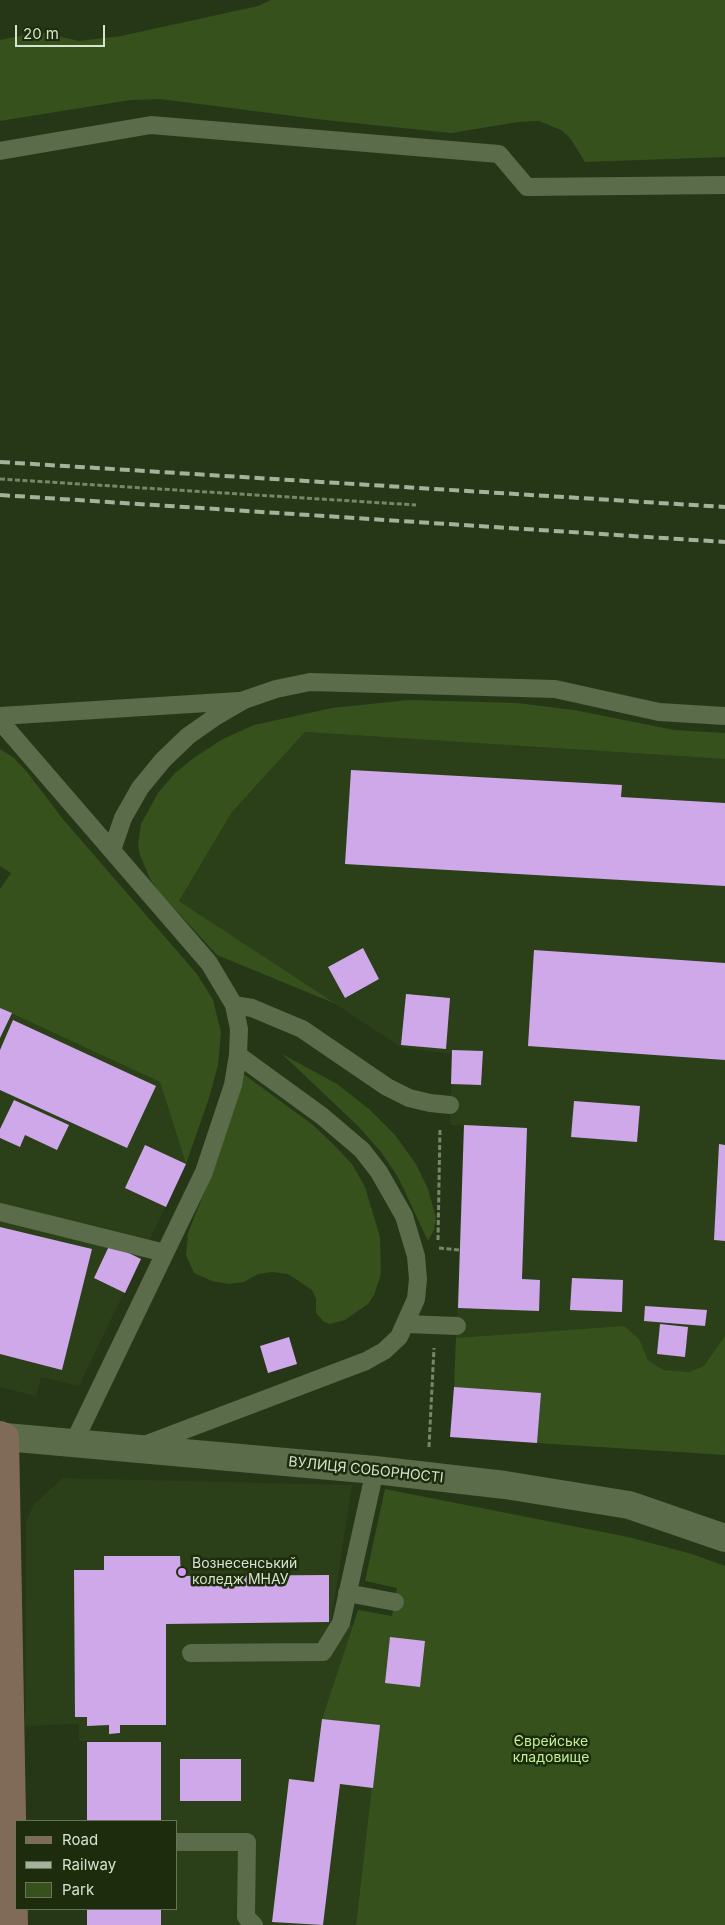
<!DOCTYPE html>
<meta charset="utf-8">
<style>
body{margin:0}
#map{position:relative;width:725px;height:1925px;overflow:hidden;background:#263717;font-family:Inter,sans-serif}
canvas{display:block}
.legend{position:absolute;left:15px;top:1820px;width:162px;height:90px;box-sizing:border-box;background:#1c2c0d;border:1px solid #67755b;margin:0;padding:6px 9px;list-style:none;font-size:15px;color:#d7e2cf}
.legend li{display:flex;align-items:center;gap:10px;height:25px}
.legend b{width:25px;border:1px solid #67755b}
.scale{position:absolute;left:15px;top:25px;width:90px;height:22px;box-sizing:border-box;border:2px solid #d7e2cf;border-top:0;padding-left:6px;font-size:15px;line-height:18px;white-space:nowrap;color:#d7e2cf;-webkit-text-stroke:4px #1c2c0d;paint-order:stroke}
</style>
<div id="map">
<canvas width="725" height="1925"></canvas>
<ul class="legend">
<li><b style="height:6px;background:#7f6b58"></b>Road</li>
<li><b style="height:6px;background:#a5b19b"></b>Railway</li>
<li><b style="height:14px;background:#36511c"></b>Park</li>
</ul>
<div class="scale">20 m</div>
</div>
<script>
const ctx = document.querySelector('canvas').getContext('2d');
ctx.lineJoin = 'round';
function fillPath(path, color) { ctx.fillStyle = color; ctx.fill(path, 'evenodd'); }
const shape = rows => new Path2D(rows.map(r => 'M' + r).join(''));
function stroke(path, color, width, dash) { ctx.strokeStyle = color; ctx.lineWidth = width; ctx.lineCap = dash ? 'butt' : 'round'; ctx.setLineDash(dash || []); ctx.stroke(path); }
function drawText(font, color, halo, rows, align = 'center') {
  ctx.font = font + ' Inter,sans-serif'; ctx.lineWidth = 5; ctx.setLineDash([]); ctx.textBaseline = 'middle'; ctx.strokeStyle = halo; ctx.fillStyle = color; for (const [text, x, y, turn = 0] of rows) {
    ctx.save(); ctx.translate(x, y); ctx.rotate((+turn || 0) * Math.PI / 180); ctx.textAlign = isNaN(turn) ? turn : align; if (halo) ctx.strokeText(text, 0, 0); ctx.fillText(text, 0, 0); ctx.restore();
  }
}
const built = shape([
 [305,732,725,759,725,1455,454,1387,464,1126,450,1125,452,1054,402,1048,179,901,232,812],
 [0,1008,160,1082,186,1164,79,1386,41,1377,36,1396,0,1387],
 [63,1478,352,1485,331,1622,353,1625,322,1719,380,1725,356,1925,87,1925,87,1909,176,1909,176,1821,87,1821,87,1742,136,1742,79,1741,79,1724,25,1726,26,1522,34,1504]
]);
const green = shape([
 [271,0,725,0,725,157,585,162,570,138,561,130,539,121,518,122,451,133,325,120,160,99,130,100,0,121,0,40,39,32,79,41,121,36,258,6],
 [409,700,517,703,574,710,674,730,725,733,725,759,305,732,232,812,179,901,336,1004,217,955,161,894,150,879,140,855,138,845,141,824,158,793,175,773,195,757,223,739,254,725,332,708],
 [0,749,14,758,27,772,62,818,197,974,213,1000,221,1032,218,1065,209,1098,186,1164,160,1082,0,1008,0,889,11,873,0,866],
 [282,1054,337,1084,369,1109,395,1135,416,1164,428,1189,436,1218,434,1230,428,1241,398,1177,381,1152,358,1126],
 [242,1073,313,1125,334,1145,352,1164,365,1187,380,1237,381,1274,374,1295,368,1304,345,1320,330,1324,324,1322,316,1313,316,1299,312,1290,288,1274,272,1272,258,1274,244,1282,229,1284,212,1281,194,1273,186,1255,188,1233,218,1158],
 [624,1326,639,1339,648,1360,663,1370,689,1372,704,1366,725,1336,725,1455,537,1443,454,1387,456,1338],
 [385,1489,628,1537,692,1554,725,1566,725,1925,356,1925,379,1726,322,1719,358,1610,392,1616,397,1588,365,1581]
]);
const building = shape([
 [351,770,622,785,621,797,725,803,725,886,345,864],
 [363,948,379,979,345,998,328,967],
 [534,950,725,963,725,1060,528,1046],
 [406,994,450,998,446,1049,401,1045],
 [0,1008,12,1013,0,1038],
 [13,1020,156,1086,127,1148,0,1090,0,1050],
 [452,1050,483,1051,481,1085,451,1084],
 [14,1100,69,1125,57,1150,25,1135,20,1147,0,1138,0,1129],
 [574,1101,640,1106,637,1142,571,1137],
 [464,1125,527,1128,522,1279,540,1280,539,1311,458,1308],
 [719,1144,725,1145,725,1241,714,1240],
 [145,1145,186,1164,166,1207,125,1188],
 [0,1227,92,1249,62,1370,0,1354],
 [110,1244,141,1259,125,1293,94,1278],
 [572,1278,623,1280,622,1312,570,1310],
 [645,1306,707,1310,705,1326,644,1321],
 [660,1324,688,1327,685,1357,657,1354],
 [289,1337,297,1364,268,1373,260,1346],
 [454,1387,541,1393,537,1443,450,1437],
 [104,1556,180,1556,181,1576,329,1575,329,1622,166,1624,166,1725,120,1725,120,1733,109,1734,109,1725,87,1726,87,1717,75,1717,74,1570,104,1570],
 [390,1637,425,1641,420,1687,385,1683],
 [322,1719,380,1725,373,1788,340,1784,323,1925,272,1922,289,1779,314,1782],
 [87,1742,161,1742,161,1821,87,1821],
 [180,1759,241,1759,241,1801,180,1801],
 [87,1909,161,1909,161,1925,87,1925]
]);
const path = shape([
 [0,479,416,505],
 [438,1240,440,1128],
 [439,1248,460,1250],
 [429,1447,434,1348]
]);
const service = shape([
 [0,151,151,125,499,154,527,187,725,185],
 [0,716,239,701],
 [0,721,209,963,234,1005,239,1029,238,1055,233,1085,204,1172,74,1442],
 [112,850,123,818,140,788,163,760,188,736,215,717,244,700,276,689,310,682,555,689,659,712,725,716],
 [234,1005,252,1008,302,1029,387,1087,409,1098,430,1103,450,1105],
 [0,1212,165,1253],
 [406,1324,457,1326],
 [142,1446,366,1361,384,1351,399,1337,416,1299,418,1279,416,1256,404,1216,379,1172,362,1150,322,1116,238,1055],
 [347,1593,395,1602],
 [191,1653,323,1652,341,1623,375,1470],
 [176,1842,247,1842,246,1917,254,1925]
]);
const tertiary = shape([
 [5,1437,375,1470,505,1485,629,1505,725,1538]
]);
const secondary = shape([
 [0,1435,5,1437,14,1925]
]);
const rail = shape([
 [0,462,725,507],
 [0,495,725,542]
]);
const markers = [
 [182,1572,5,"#d69bfa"]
];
const streetNames = [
 ["ВУЛИЦЯ СОБОРНОСТІ",366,1470,6]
];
const poiNames = [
 ["Вознесенський",192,1564],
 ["коледж МНАУ",192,1580]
];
const parkNames = [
 ["Єврейське",551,1742],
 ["кладовище",551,1758]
];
fillPath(built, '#2b3f18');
fillPath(green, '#36511c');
fillPath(building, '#cea8e8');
stroke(path, '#77856b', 3, [5, 2.5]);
stroke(service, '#5a6c4a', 18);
stroke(tertiary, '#5a6c4a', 28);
stroke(secondary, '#7f6b58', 28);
stroke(rail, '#a5b19b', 4, [10, 5]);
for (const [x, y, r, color] of markers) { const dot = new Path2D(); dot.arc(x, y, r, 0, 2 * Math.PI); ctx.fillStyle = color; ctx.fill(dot); stroke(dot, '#1c2c0d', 2); }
drawText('14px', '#d7e2cf', '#1c2c0d', streetNames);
drawText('14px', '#d7e2cf', '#1c2c0d', poiNames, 'left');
drawText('14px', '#c0f097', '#1c2c0d', parkNames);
</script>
